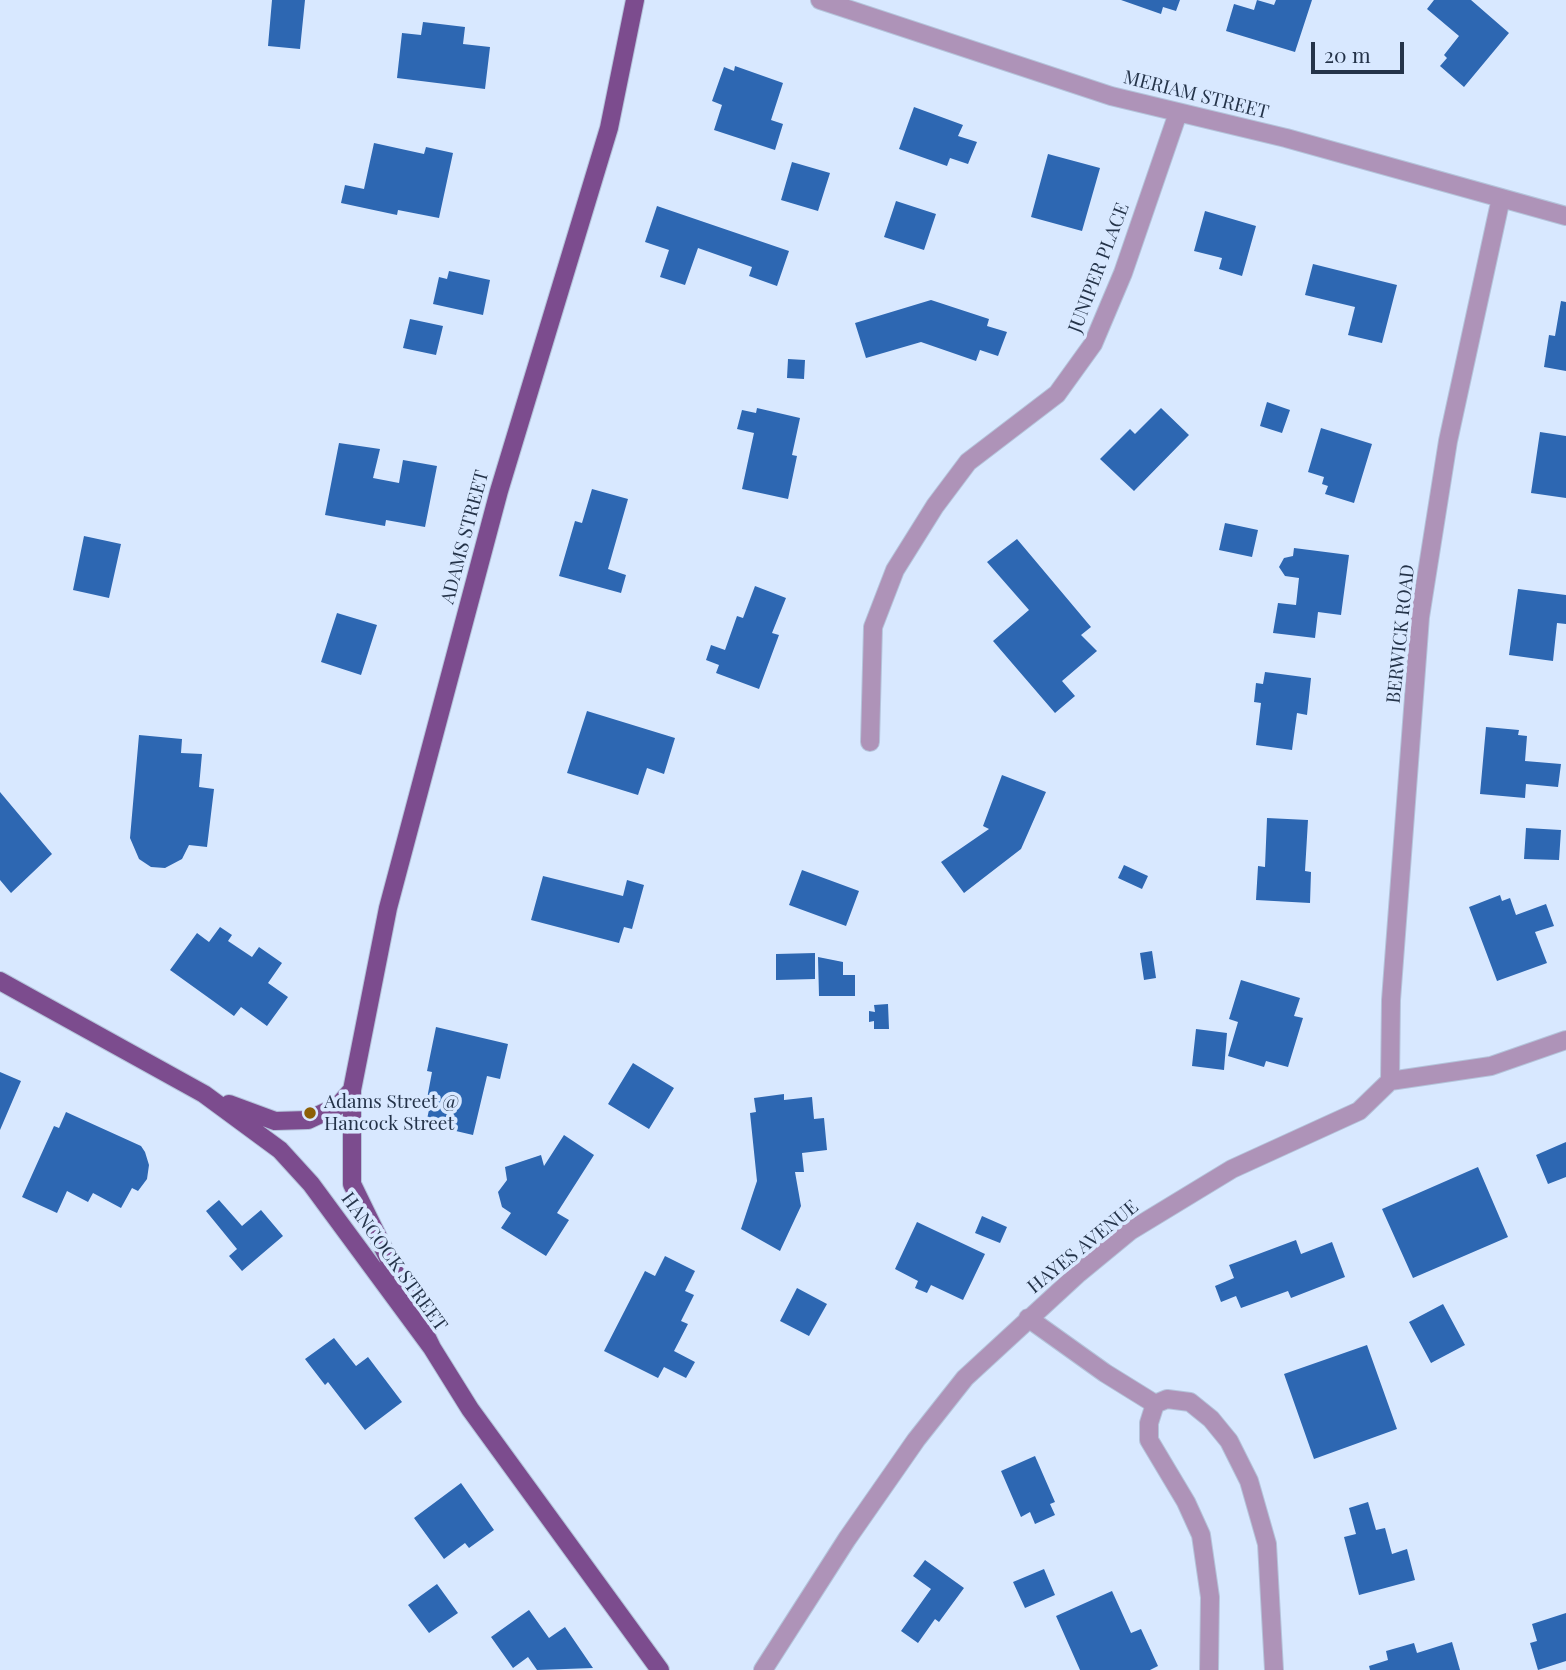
<!DOCTYPE html>
<style>
body{margin:0}
#map{position:relative;width:1566px;height:1670px;overflow:hidden;background:#d8e8ff;font-family:"Playfair Display",serif}
canvas{display:block}
.scale{position:absolute;left:1311px;top:42px;width:93px;height:32px;box-sizing:border-box;border:4px solid #243349;border-top:0;padding-left:9px;font-size:21px;line-height:24px;white-space:nowrap;color:#243349;-webkit-text-stroke:5px #d8e8ff;paint-order:stroke}
</style>
<div id="map">
<canvas width="1566" height="1670"></canvas>
<div class="scale">20 m</div>
</div>
<script>
const ctx = document.querySelector('canvas').getContext('2d');
ctx.lineJoin = 'round';
function fillPath(path, color) { ctx.fillStyle = color; ctx.fill(path, 'evenodd'); }
const shape = rows => new Path2D(rows.map(r => 'M' + r).join(''));
function stroke(path, color, width, dash) { ctx.strokeStyle = color; ctx.lineWidth = width; ctx.lineCap = dash ? 'butt' : 'round'; ctx.setLineDash(dash || []); ctx.stroke(path); }
function drawText(font, color, halo, rows, align = 'center') {
  ctx.font = font + ' "Playfair Display",serif'; ctx.lineWidth = 7; ctx.setLineDash([]); ctx.textBaseline = 'middle'; ctx.strokeStyle = halo; ctx.fillStyle = color; for (const [text, x, y, turn = 0] of rows) {
    ctx.save(); ctx.translate(x, y); ctx.rotate((+turn || 0) * Math.PI / 180); ctx.textAlign = isNaN(turn) ? turn : align; if (halo) ctx.strokeText(text, 0, 0); ctx.fillText(text, 0, 0); ctx.restore();
  }
}
const building = shape([
 [272,0,305,0,300,49,268,46],
 [1121,0,1180,0,1176,11,1163,7,1161,14],
 [1257,0,1274,5,1276,0,1312,0,1295,52,1226,31,1234,4,1254,10],
 [1434,0,1471,0,1509,33,1464,87,1440,66,1447,58,1444,55,1459,36,1427,9],
 [423,22,465,27,463,44,490,47,485,89,397,78,402,33,421,35],
 [735,66,783,83,771,120,783,124,775,150,714,130,722,105,712,101,724,67,734,71],
 [914,107,963,125,958,136,977,142,968,164,950,158,947,166,899,149],
 [374,143,424,154,426,147,453,153,439,218,398,210,397,215,341,203,345,185,364,189],
 [1048,154,1100,168,1082,231,1031,217],
 [792,162,830,173,818,211,781,200],
 [896,201,936,214,924,250,884,237],
 [657,206,789,251,777,286,749,276,752,267,698,248,685,285,660,277,669,250,645,242],
 [1205,211,1256,226,1242,276,1219,269,1222,258,1194,251],
 [1313,264,1397,285,1382,343,1348,335,1355,307,1305,295],
 [449,271,490,280,483,315,433,304,439,277,447,279],
 [931,300,989,319,987,326,1007,332,998,356,980,350,976,361,921,342,866,358,855,323],
 [1561,301,1566,302,1566,371,1544,367,1549,335,1555,336],
 [410,319,443,326,436,355,403,348],
 [788,359,805,360,804,379,787,378],
 [1267,402,1290,410,1282,433,1260,426],
 [757,408,800,418,792,455,797,456,788,499,742,489,754,433,737,429,742,410,756,413],
 [1161,408,1189,435,1134,491,1100,459,1130,429,1135,434],
 [1321,428,1372,444,1354,503,1325,494,1328,486,1322,484,1324,477,1308,472],
 [1540,432,1566,436,1566,498,1531,493],
 [339,443,380,449,373,478,399,483,403,460,437,466,425,527,386,520,385,526,325,515],
 [592,489,628,499,608,569,626,575,621,593,559,576,575,521,582,523],
 [1225,523,1258,530,1252,557,1219,550],
 [84,536,121,544,109,598,73,590],
 [1017,539,1091,627,1081,635,1097,651,1062,681,1075,696,1055,713,993,641,1029,610,987,562],
 [1294,548,1349,555,1341,615,1318,612,1315,638,1273,633,1278,603,1296,605,1299,578,1285,576,1279,567,1284,558,1293,556],
 [755,586,786,598,772,633,779,635,759,689,716,673,719,665,706,660,711,645,725,650,737,616,743,618],
 [1518,589,1566,595,1566,624,1557,623,1553,661,1509,655],
 [337,613,377,625,361,675,321,662],
 [1265,672,1311,678,1307,715,1297,713,1292,750,1256,745,1261,703,1254,702,1256,683,1263,684],
 [587,711,675,738,664,774,647,768,638,795,567,773],
 [1486,727,1519,730,1518,735,1527,736,1525,761,1561,764,1558,787,1526,784,1525,798,1480,794],
 [139,735,182,739,181,753,202,754,199,787,214,789,207,847,189,845,182,859,165,868,151,867,139,859,130,838],
 [1002,775,1046,792,1021,849,964,893,941,862,989,829,983,826],
 [0,792,52,854,11,893,0,880],
 [1267,818,1308,820,1305,871,1311,872,1310,903,1256,900,1258,866,1265,867],
 [1526,828,1561,830,1559,860,1524,859],
 [1124,865,1148,876,1142,889,1118,878],
 [802,870,859,891,846,926,789,905],
 [543,876,623,896,627,880,644,885,632,929,624,927,619,943,531,920],
 [1500,895,1502,901,1510,898,1516,915,1546,904,1554,926,1535,932,1547,963,1497,981,1469,907],
 [220,927,232,935,228,941,252,957,259,947,282,963,268,983,288,997,267,1026,241,1007,234,1016,170,970,197,933,209,942],
 [1152,951,1156,978,1144,980,1140,953],
 [815,953,815,979,776,980,776,954],
 [818,957,843,962,843,975,855,975,855,996,819,996],
 [1241,980,1300,998,1294,1016,1303,1018,1288,1067,1266,1061,1264,1067,1228,1056,1238,1022,1229,1019],
 [888,1004,889,1029,874,1029,874,1021,869,1022,869,1011,875,1012,874,1005],
 [436,1027,508,1044,500,1079,487,1076,473,1135,426,1124,430,1105,426,1104,432,1072,427,1071],
 [1196,1029,1227,1033,1224,1070,1192,1066],
 [633,1063,674,1088,649,1129,608,1104],
 [0,1072,21,1081,0,1130],
 [784,1094,784,1100,812,1097,814,1119,824,1118,827,1150,802,1153,804,1172,795,1172,801,1206,780,1251,741,1229,757,1181,750,1113,756,1112,754,1098],
 [66,1112,141,1146,145,1152,149,1165,147,1179,138,1191,132,1188,121,1208,93,1193,88,1202,67,1191,57,1213,22,1197,54,1126,59,1128],
 [564,1135,594,1155,557,1213,569,1220,546,1256,501,1228,511,1213,502,1207,498,1192,507,1180,505,1167,541,1155,544,1166],
 [1566,1142,1566,1177,1548,1184,1536,1155],
 [1478,1167,1508,1237,1413,1278,1382,1209],
 [219,1200,242,1226,261,1210,283,1236,242,1271,229,1256,237,1249,206,1211],
 [982,1216,1007,1227,1000,1243,975,1233],
 [917,1222,985,1254,963,1300,931,1285,927,1293,915,1288,918,1281,895,1269],
 [1296,1240,1301,1254,1332,1242,1345,1277,1291,1298,1288,1291,1241,1308,1236,1296,1221,1302,1215,1286,1234,1278,1229,1265],
 [665,1256,695,1271,685,1291,694,1295,681,1321,688,1324,674,1351,695,1362,686,1378,664,1367,658,1378,604,1351,645,1271,655,1276],
 [797,1288,827,1304,809,1336,780,1321],
 [1443,1304,1465,1345,1431,1363,1409,1322],
 [334,1338,356,1366,368,1357,402,1402,365,1430,328,1382,325,1385,305,1359],
 [1367,1345,1397,1429,1314,1459,1284,1374],
 [1035,1456,1055,1502,1050,1504,1055,1515,1035,1524,1030,1512,1021,1517,1001,1471],
 [461,1483,494,1530,469,1548,465,1543,444,1559,414,1518],
 [1368,1502,1376,1530,1385,1528,1392,1554,1407,1549,1415,1580,1359,1595,1344,1537,1356,1534,1349,1508],
 [925,1560,964,1588,939,1622,935,1619,918,1643,901,1631,931,1589,913,1576],
 [1044,1569,1055,1595,1025,1608,1013,1582],
 [437,1584,458,1613,429,1633,408,1605],
 [1112,1591,1131,1633,1141,1629,1158,1666,1150,1670,1080,1670,1056,1616],
 [529,1610,549,1638,565,1627,593,1668,537,1670,528,1657,513,1668,491,1637],
 [1566,1613,1566,1661,1538,1670,1530,1643,1537,1641,1532,1624],
 [1452,1642,1460,1670,1370,1670,1369,1666,1388,1660,1386,1651,1414,1643,1417,1653]
]);
const minor = shape([
 [820,0,1111,96,1286,138,1566,216],
 [870,742,873,627,895,570,935,506,968,462,1057,394,1093,344,1123,273,1178,113],
 [1390,1081,1391,1000,1420,617,1448,441,1501,198],
 [1028,1318,1105,1373,1155,1404],
 [763,1670,847,1539,916,1440,965,1378,1079,1273,1130,1231,1232,1169,1359,1111,1390,1081,1491,1066,1566,1040],
 [1209,1670,1210,1597,1201,1535,1186,1502,1149,1440,1149,1423,1155,1404,1167,1399,1190,1402,1211,1419,1229,1441,1249,1481,1267,1544,1274,1670]
]);
const major = shape([
 [0,981,204,1094,280,1150,311,1184,432,1348,470,1409,660,1670],
 [229,1104,275,1121,308,1120,338,1106,352,1090],
 [432,1348,352,1184,352,1090,388,908,499,491,609,128,635,0]
]);
const markers = [
 [310,1113,7,"#8d6006"]
];
const streetNames = [
 ["MERIAM STREET",1196,95,14],
 ["JUNIPER PLACE",1099,268,-69],
 ["ADAMS STREET",465,537,-75],
 ["BERWICK ROAD",1401,634,-84],
 ["HAYES AVENUE",1083,1247,-39],
 ["HANCOCK STREET",394,1262,54]
];
const poiNames = [
 ["Adams Street @",324,1102],
 ["Hancock Street",324,1124]
];
fillPath(building, '#2d67b2');
stroke(minor, '#b4c4db', 20);
stroke(major, '#b4c4db', 20);
stroke(minor, '#ae93b8', 18);
stroke(major, '#7c4c8e', 18);
for (const [x, y, r, color] of markers) { const dot = new Path2D(); dot.arc(x, y, r, 0, 2 * Math.PI); ctx.fillStyle = color; ctx.fill(dot); stroke(dot, '#d8e8ff', 2.5); }
drawText('19px', '#243349', '#d8e8ff', streetNames);
drawText('19px', '#243349', '#d8e8ff', poiNames, 'left');
</script>
